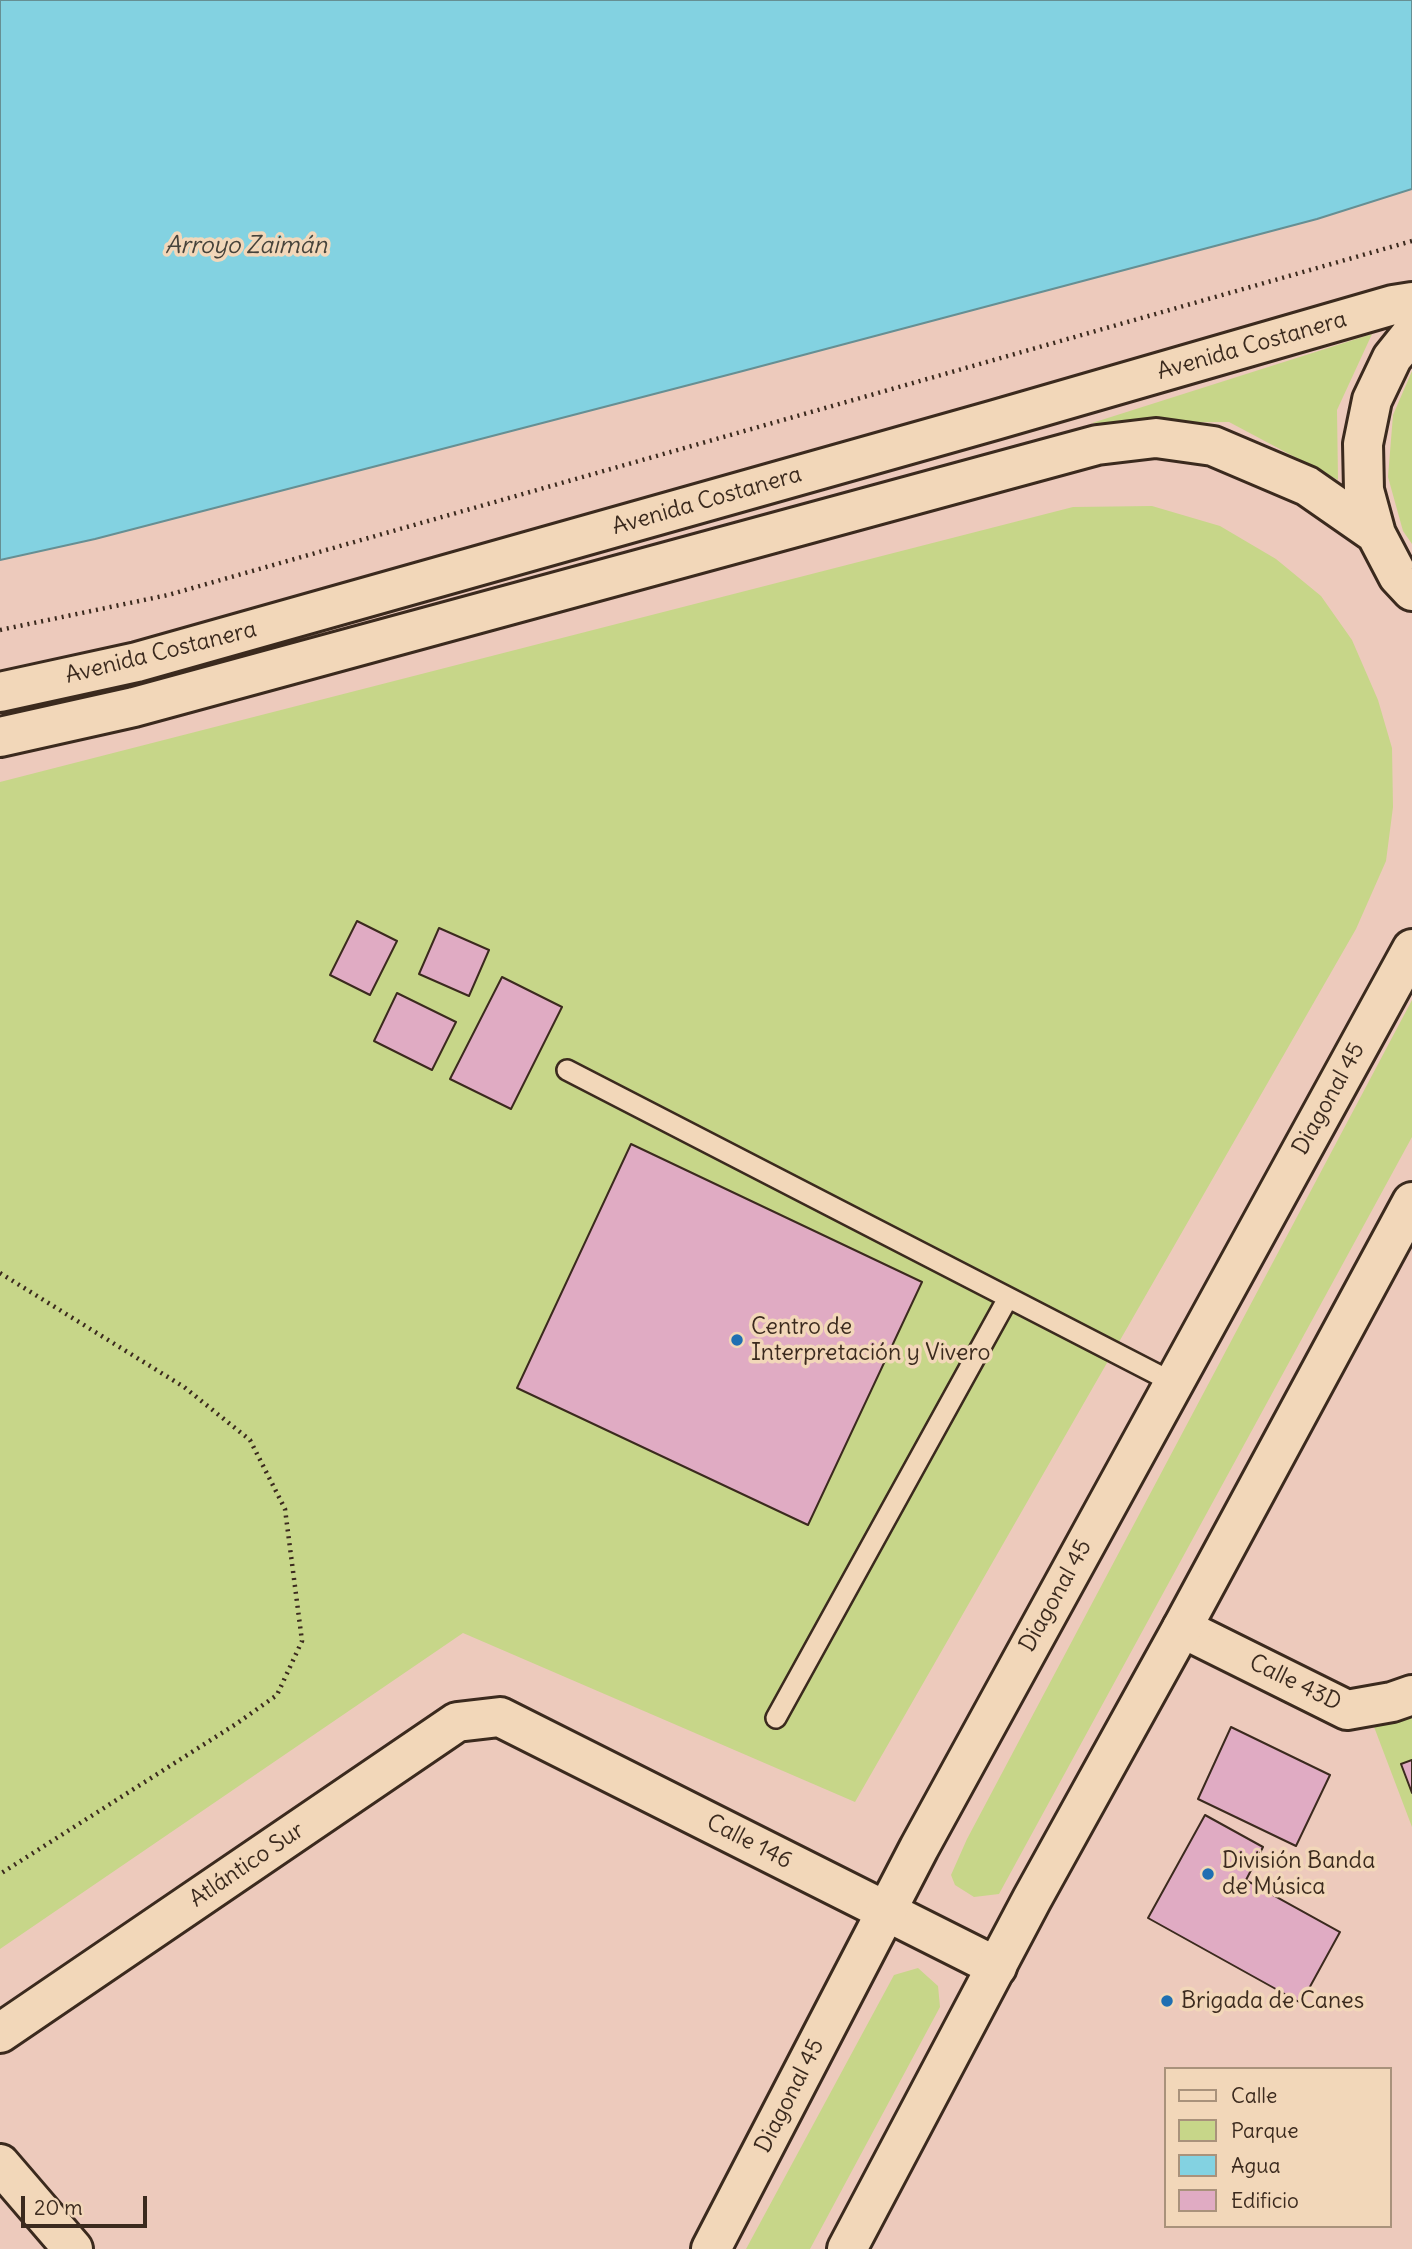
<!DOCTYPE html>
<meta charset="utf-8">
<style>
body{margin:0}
#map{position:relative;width:1412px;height:2249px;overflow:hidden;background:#edcabc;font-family:Delius,sans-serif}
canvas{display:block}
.legend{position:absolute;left:1164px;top:2067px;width:228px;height:161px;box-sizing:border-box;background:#f2d7b9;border:2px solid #a9927b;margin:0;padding:9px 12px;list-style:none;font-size:21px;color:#3b2a1e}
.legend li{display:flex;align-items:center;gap:14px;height:35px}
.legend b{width:35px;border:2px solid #a9927b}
.scale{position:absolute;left:21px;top:2196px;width:126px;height:32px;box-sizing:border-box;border:4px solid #3b2a1e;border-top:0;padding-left:9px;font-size:21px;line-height:24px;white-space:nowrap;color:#3b2a1e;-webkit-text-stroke:5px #f2d7b9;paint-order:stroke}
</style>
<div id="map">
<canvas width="1412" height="2249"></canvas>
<ul class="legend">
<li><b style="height:9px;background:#f2d7b9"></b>Calle</li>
<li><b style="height:19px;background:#c7d689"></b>Parque</li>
<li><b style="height:19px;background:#83d2e1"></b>Agua</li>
<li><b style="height:19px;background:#e0abc3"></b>Edificio</li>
</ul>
<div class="scale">20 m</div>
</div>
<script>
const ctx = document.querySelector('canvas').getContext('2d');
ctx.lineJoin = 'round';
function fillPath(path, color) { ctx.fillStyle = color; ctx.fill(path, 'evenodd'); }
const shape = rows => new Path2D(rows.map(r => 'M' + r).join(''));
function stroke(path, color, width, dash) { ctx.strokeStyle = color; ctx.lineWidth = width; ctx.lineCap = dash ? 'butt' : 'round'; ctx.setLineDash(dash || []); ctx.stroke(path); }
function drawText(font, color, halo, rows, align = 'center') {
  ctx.font = font + ' Delius,sans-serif'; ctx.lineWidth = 7; ctx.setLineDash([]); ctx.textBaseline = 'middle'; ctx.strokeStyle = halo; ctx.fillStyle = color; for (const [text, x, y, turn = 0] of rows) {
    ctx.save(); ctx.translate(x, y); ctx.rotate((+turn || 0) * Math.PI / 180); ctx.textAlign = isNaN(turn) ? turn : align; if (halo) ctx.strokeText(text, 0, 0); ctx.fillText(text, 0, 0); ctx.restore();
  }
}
const green = shape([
 [1372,334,1337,410,1338,480,1229,422,1092,423],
 [1412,371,1412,544,1403,531,1388,477,1393,415],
 [1152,506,1220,526,1276,559,1321,596,1352,640,1378,700,1392,748,1393,807,1386,861,1356,929,855,1802,463,1633,0,1949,0,782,1073,507],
 [1412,1000,1412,1137,999,1894,974,1897,955,1885,951,1875,967,1839],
 [1412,1693,1412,1827,1368,1711],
 [918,1968,938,1986,940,2007,810,2249,746,2249,894,1975]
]);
const water = shape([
 [0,0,1412,0,1412,189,1317,219,739,372,95,539,0,560,0,0]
]);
const building = shape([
 [357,921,397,941,370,995,330,975,357,921],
 [439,928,489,950,469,996,419,974,439,928],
 [502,977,562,1007,511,1109,450,1079,502,977],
 [397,993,456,1022,432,1070,374,1041,397,993],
 [631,1144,922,1282,808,1525,517,1388,631,1144],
 [1231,1727,1330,1775,1296,1846,1198,1799,1231,1727],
 [1412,1760,1412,1793,1401,1764,1412,1760],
 [1205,1815,1263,1847,1246,1880,1340,1932,1301,2003,1148,1918,1205,1815]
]);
const path = shape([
 [0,630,168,595,1412,241],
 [0,1273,184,1387,250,1440,285,1509,302,1641,277,1695,236,1724,0,1874]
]);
const lane = shape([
 [567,1070,1172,1382],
 [776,1718,1008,1298]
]);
const street = shape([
 [1182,1628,1347,1710,1392,1702,1412,1695],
 [0,2033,457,1722,500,1717,997,1967],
 [0,2164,73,2249]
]);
const secondary = shape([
 [1412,333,1392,358,1372,400,1363,444,1364,490,1376,534,1398,576,1412,591],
 [0,692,137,662,995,420,1393,305,1412,302],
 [0,737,134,707,1097,445,1156,438,1213,446,1307,486,1376,534],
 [711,2249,919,1848,1412,949],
 [847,2249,1032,1899,1182,1628,1412,1202]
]);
const markers = [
 [737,1340,7,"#1f6fb2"],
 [1208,1874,7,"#1f6fb2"],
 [1167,2001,7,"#1f6fb2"]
];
const streetNames = [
 ["Avenida Costanera",1252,346,-16],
 ["Avenida Costanera",707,501,-16],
 ["Avenida Costanera",161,653,-14],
 ["Diagonal 45",1329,1099,-61],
 ["Diagonal 45",1056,1596,-61],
 ["Calle 43D",1295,1683,26],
 ["Calle 146",749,1842,27],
 ["Atlántico Sur",247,1865,-34],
 ["Diagonal 45",790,2096,-63]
];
const poiNames = [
 ["Centro de",751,1327],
 ["Interpretación y Vivero",751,1353],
 ["División Banda",1222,1861],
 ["de Música",1222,1887],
 ["Brigada de Canes",1181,2001]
];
const waterNames = [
 ["Arroyo Zaimán",246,246]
];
fillPath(green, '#c7d689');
fillPath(water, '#83d2e1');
stroke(water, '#668f93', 2);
fillPath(building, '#e0abc3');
stroke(building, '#3b2a1e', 2);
stroke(lane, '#3b2a1e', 24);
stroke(street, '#3b2a1e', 44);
stroke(secondary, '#3b2a1e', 44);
stroke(path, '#3b2a1e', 4.5, [2, 5]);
stroke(lane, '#f2d7b9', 19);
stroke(street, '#f2d7b9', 38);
stroke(secondary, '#f2d7b9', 38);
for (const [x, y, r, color] of markers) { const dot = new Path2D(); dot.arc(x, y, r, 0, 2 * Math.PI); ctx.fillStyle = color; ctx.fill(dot); stroke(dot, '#f2d7b9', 2.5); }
drawText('23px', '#3b2a1e', '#f2d7b9', streetNames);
drawText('23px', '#3b2a1e', '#f2d7b9', poiNames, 'left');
drawText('italic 24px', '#46433b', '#f2d7b9', waterNames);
</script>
